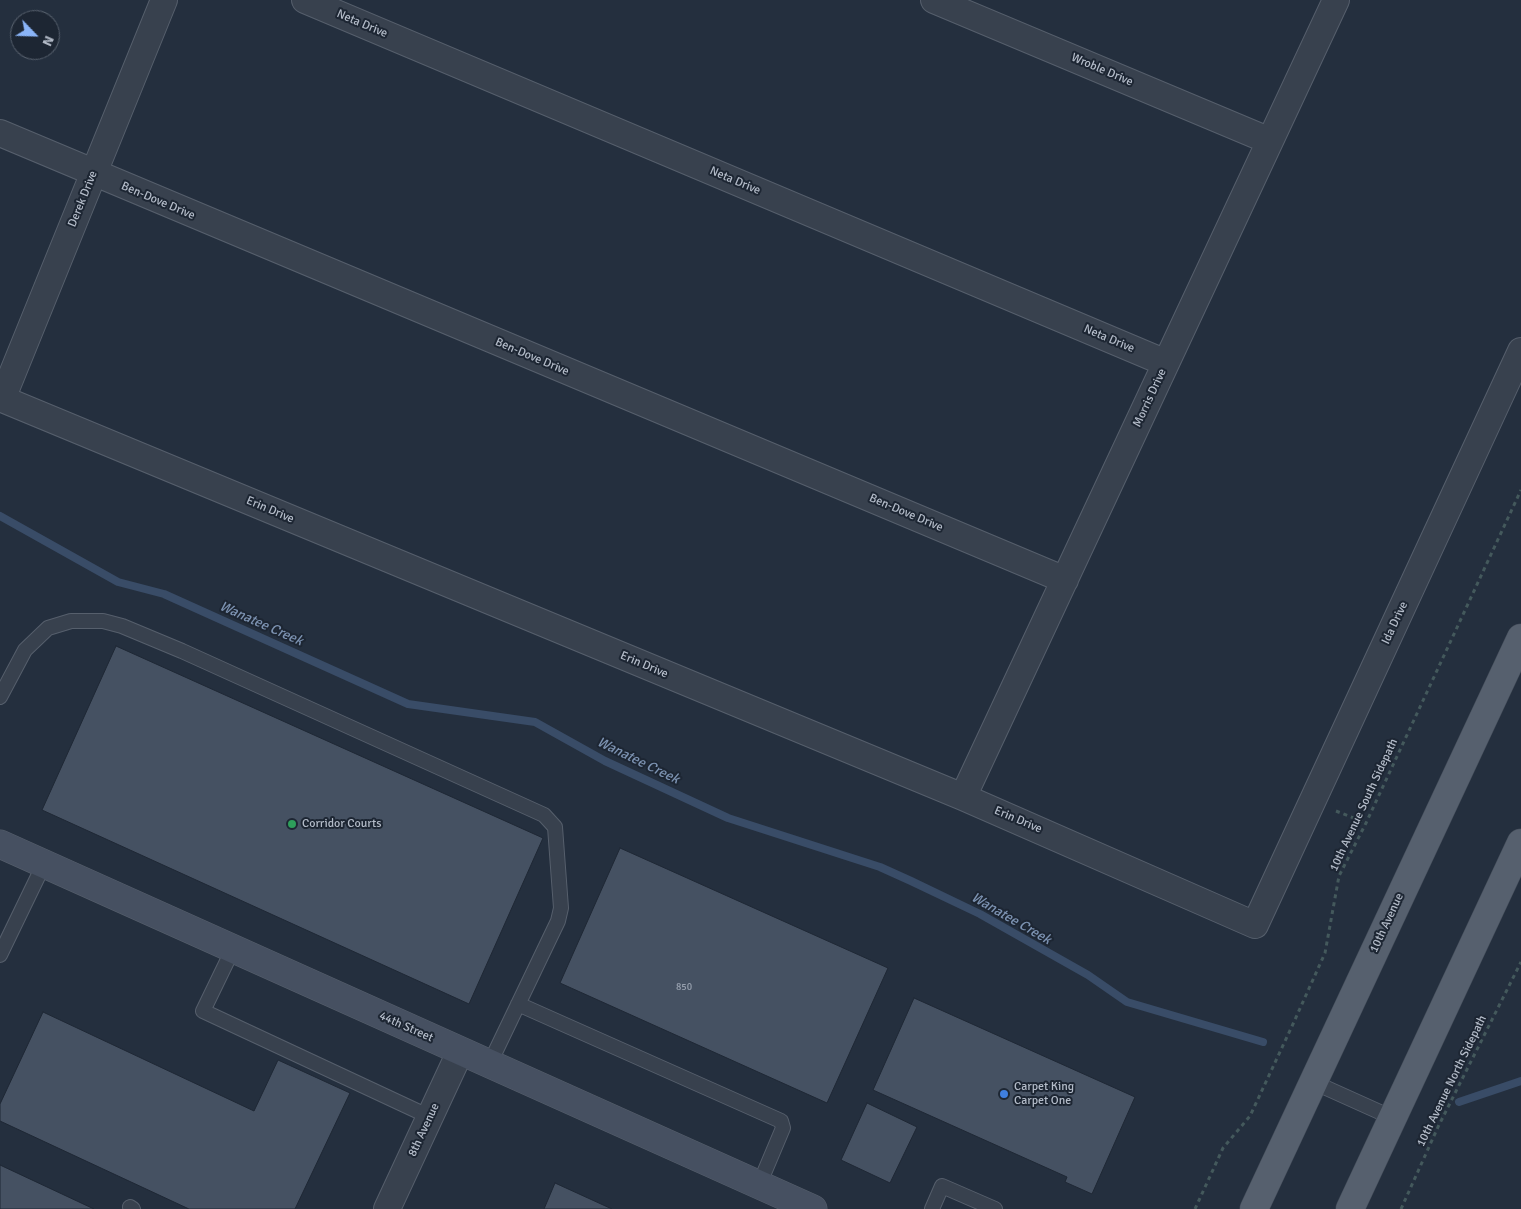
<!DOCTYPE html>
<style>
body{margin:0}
#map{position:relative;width:1521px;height:1209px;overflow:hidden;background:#242f3e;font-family:Signika,sans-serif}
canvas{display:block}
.north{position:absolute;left:10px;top:10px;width:50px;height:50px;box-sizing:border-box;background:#1d2633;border:1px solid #59626f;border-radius:50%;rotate:114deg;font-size:14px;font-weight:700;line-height:20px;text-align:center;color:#b4bcc9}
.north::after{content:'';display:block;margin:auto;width:18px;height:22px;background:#8ab4f8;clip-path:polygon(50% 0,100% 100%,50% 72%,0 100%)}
</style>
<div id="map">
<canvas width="1521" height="1209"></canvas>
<div class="north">N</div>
</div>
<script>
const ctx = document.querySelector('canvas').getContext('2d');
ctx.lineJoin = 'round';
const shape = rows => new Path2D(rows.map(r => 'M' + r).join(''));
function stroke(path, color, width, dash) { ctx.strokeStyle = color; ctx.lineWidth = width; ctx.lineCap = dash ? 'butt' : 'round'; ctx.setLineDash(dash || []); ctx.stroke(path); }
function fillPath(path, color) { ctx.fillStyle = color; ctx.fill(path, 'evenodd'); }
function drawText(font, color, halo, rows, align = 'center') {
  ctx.font = font + ' Signika,sans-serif'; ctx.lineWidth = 4; ctx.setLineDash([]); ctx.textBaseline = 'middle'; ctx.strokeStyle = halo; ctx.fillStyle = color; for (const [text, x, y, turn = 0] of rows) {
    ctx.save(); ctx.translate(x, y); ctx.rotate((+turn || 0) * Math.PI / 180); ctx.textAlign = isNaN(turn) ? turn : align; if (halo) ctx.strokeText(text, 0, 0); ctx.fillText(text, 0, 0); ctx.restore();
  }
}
const stream = shape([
 [0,516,118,582,164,594,408,704,535,722,605,761,728,818,880,867,911,881,980,914,1088,975,1127,1002,1263,1042],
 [1459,1102,1521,1081]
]);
const building = shape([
 [116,646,543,838,469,1004,42,810,116,646],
 [620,848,888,968,827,1103,560,983,620,848],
 [914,998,1135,1097,1092,1194,1065,1182,1067,1177,873,1090,914,998],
 [43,1012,254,1111,278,1060,350,1093,295,1209,189,1209,0,1121,0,1104,43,1012],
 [867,1103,917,1127,890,1183,841,1160,867,1103],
 [0,1165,94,1209,0,1209,0,1165],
 [555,1183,612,1209,544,1209,555,1183]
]);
const path = shape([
 [1336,811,1366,823],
 [1195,1209,1223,1148,1250,1116,1293,1024,1325,953,1339,876,1366,823,1521,490],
 [1401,1209,1438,1127,1521,962]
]);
const lane = shape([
 [0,697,25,650,48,628,71,621,103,621,122,626,182,651,544,815,555,827,561,908,558,921,489,1065],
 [233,949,203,1011,430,1117],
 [0,955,44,864],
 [518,1004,781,1121,783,1128,759,1185],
 [1313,1082,1393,1118],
 [130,1207,133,1209],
 [932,1209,942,1186,995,1209]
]);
const street = shape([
 [305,0,1166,363],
 [934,0,1270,141],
 [0,133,1065,580],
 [0,398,963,797,1255,925,1521,351],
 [2,399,164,0],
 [963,797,1336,0],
 [387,1209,460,1052]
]);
const secondary = shape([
 [0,844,813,1209]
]);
const primary = shape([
 [1254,1209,1521,638],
 [1350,1209,1521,843]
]);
const markers = [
 [292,824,5,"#2e9e5b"],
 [1004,1094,5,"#3f7fe0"]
];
const numberNames = [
 ["850",684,987]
];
const streetNames = [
 ["Neta Drive",362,24,23],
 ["Wroble Drive",1102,70,23],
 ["Neta Drive",735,181,23],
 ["Derek Drive",83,199,-68],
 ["Ben-Dove Drive",158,201,23],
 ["Neta Drive",1109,339,23],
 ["Ben-Dove Drive",532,357,23],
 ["Morris Drive",1150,398,-65],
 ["Erin Drive",270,510,23],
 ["Ben-Dove Drive",906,513,23],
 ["Ida Drive",1395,623,-65],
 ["Erin Drive",644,665,23],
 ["10th Avenue South Sidepath",1364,805,-65],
 ["Erin Drive",1018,820,23],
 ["10th Avenue",1387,923,-65],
 ["44th Street",406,1027,24],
 ["10th Avenue North Sidepath",1452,1081,-64],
 ["8th Avenue",424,1130,-65]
];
const poiNames = [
 ["Corridor Courts",302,824],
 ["Carpet King",1014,1087],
 ["Carpet One",1014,1101]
];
const waterNames = [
 ["Wanatee Creek",261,624,24],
 ["Wanatee Creek",638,761,26],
 ["Wanatee Creek",1011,919,30]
];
stroke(stream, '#394c67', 8);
fillPath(building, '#455162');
stroke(building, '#1f2835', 1);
stroke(lane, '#565f6c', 16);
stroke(street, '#565f6c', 28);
stroke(secondary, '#565f6c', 29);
stroke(primary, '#414a57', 29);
stroke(path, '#44595c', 3, [4, 4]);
stroke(lane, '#38414e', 14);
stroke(street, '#38414e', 26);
stroke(secondary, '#465061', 28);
stroke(primary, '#56606e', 28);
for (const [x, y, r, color] of markers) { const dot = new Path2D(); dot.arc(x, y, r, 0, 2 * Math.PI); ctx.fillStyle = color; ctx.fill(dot); stroke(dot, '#1d2633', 2); }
drawText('10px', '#98a1af', null, numberNames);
drawText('12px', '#b4bcc9', '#1d2633', streetNames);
drawText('12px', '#b4bcc9', '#1d2633', poiNames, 'left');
drawText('italic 14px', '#7c92b1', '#1d2633', waterNames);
</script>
